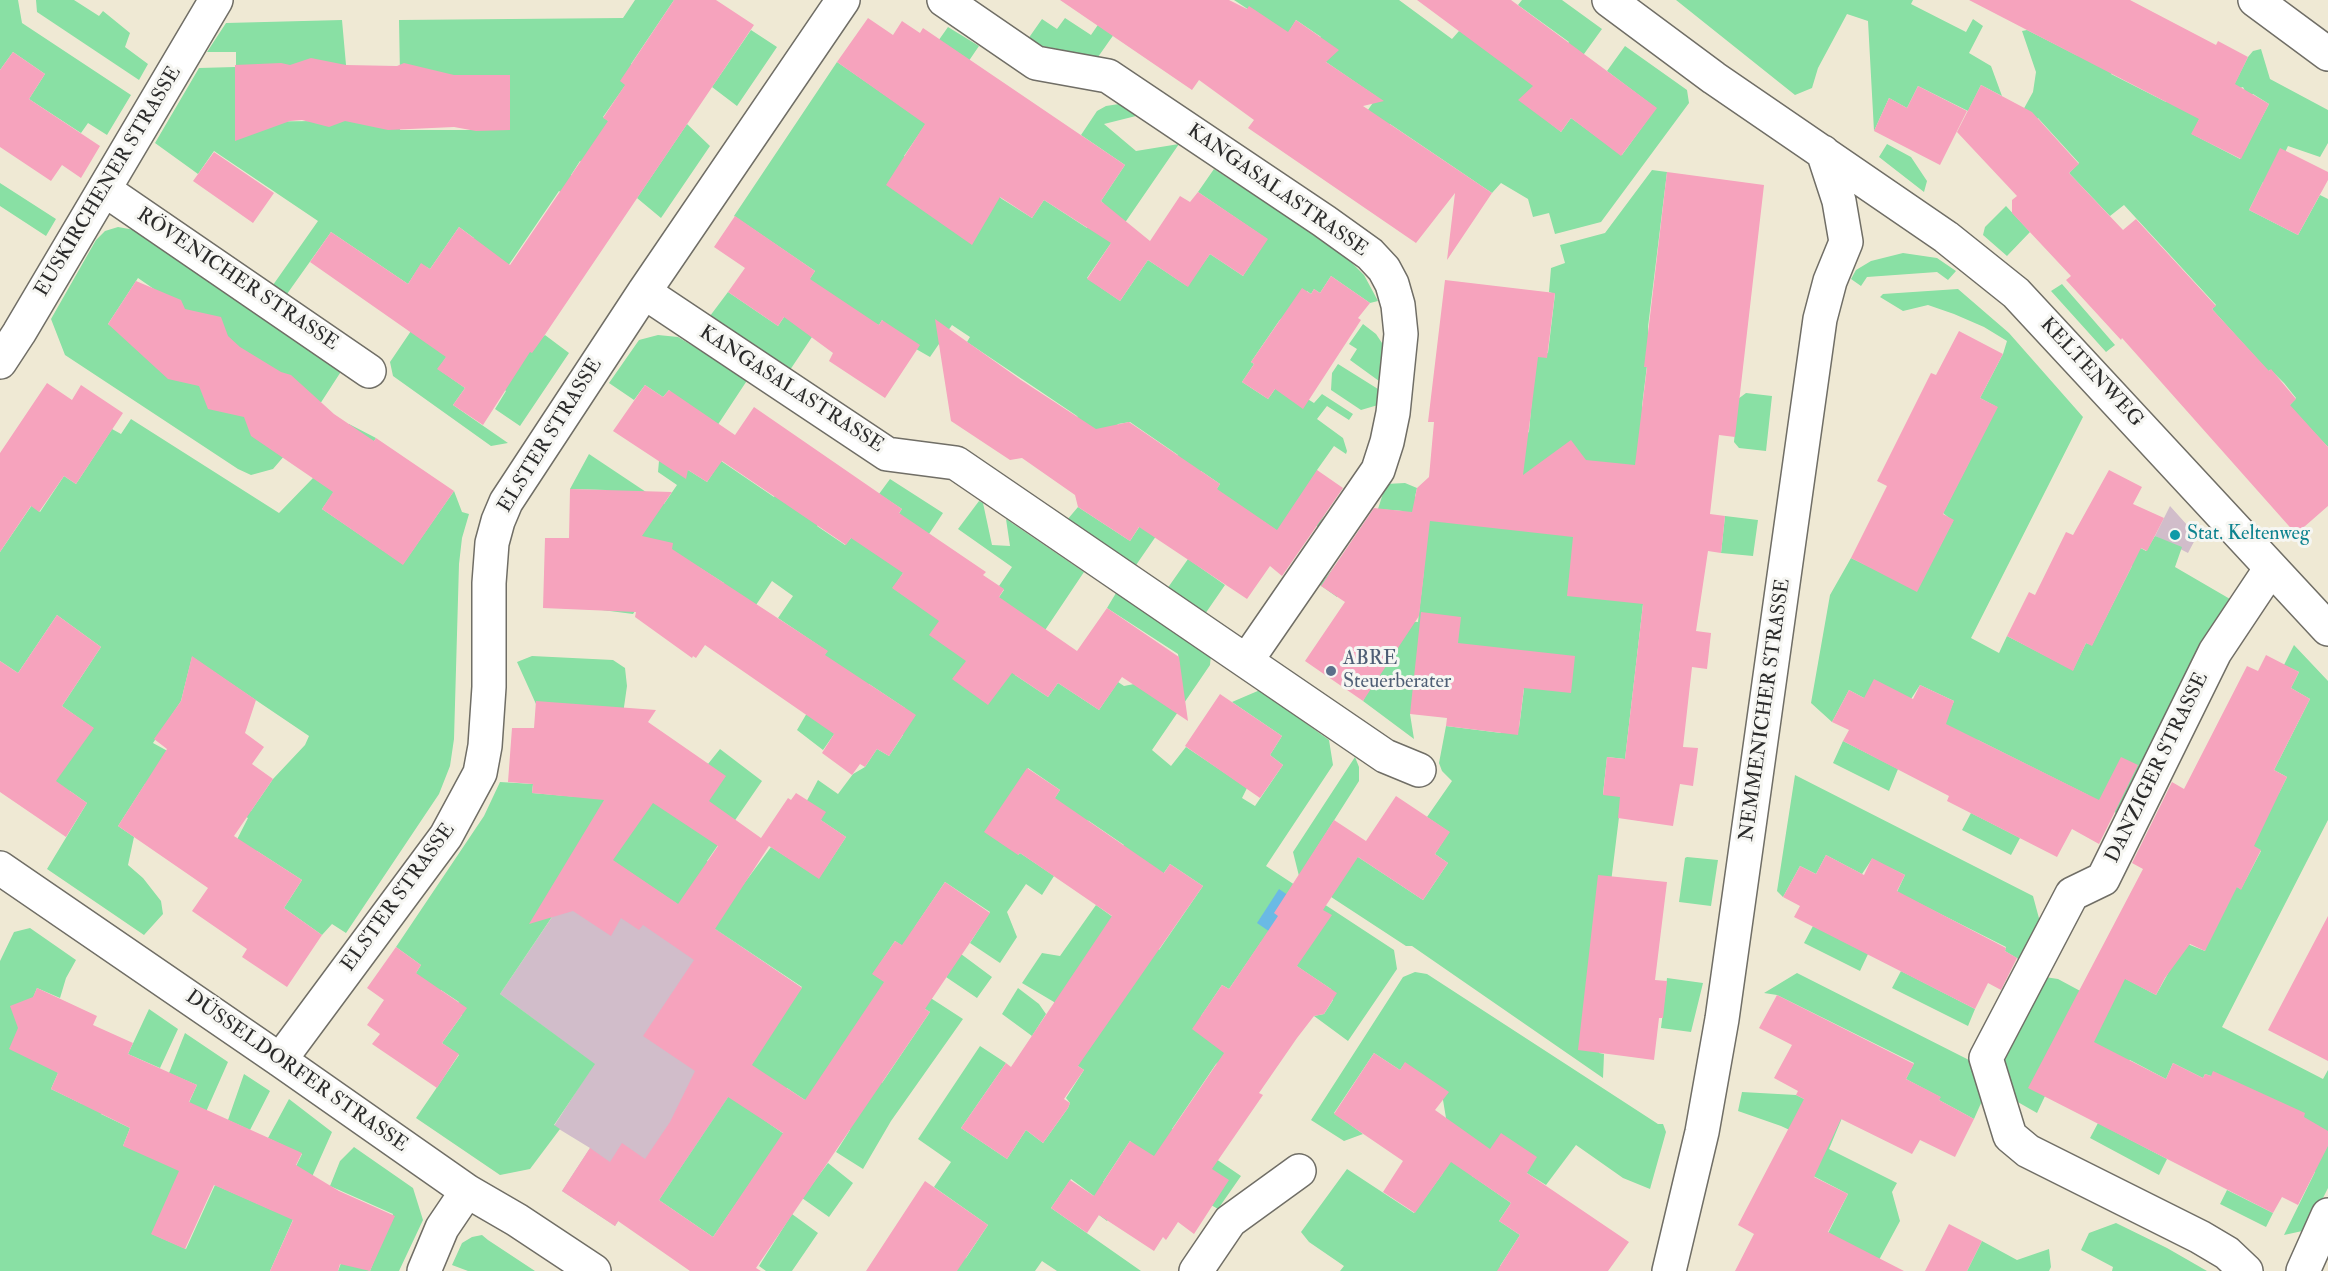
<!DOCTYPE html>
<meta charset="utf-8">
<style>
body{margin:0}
canvas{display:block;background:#efe9d4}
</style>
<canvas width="2328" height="1271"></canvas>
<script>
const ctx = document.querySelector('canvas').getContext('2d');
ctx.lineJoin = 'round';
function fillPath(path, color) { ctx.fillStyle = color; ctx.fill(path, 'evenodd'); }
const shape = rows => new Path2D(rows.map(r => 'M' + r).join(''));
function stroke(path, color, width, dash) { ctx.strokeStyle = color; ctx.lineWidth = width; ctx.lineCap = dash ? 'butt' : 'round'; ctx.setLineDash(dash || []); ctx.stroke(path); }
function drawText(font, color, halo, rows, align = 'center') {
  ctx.font = font + ' "IM FELL Double Pica",serif'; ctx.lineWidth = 6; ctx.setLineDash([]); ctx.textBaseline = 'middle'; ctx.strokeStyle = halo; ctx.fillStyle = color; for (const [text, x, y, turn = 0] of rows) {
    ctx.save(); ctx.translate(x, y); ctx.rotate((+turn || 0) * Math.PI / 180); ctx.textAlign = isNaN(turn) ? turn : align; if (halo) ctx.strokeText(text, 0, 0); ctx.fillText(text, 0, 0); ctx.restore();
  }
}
const industrial = shape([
 [2170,506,2197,536,2188,553,2155,536],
 [598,849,802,988,659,1200,632,1200,615,1226,562,1191,590,1148,554,1126,594,1064,500,994]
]);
const green = shape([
 [0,0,18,0,22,23,131,95,107,135,88,123,81,133,29,99,45,74,13,52,0,70],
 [36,0,74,0,99,16,103,11,130,33,125,47,148,64,139,80,37,12],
 [635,0,674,0,631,64,641,71,624,87,603,117,615,126,588,166,580,161,571,175,595,193,585,208,559,191,438,369,465,388,453,405,508,443,491,446,393,376,390,362,474,238,459,227,430,269,421,264,408,284,331,232,287,294,273,285,318,221,214,151,198,174,155,143,199,68,235,67,235,122,399,120,400,130,510,130,510,75,400,75,399,20,623,18],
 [1138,0,1098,57,1037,45,1028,39,1042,19,1057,29,1065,18,1091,35,1108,10],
 [1234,0,1399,0,1452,39,1459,31,1556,62,1569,42,1518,5,1522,0,1562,0,1602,29,1540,115,1561,132,1571,118,1622,155,1656,108,1607,71,1625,46,1687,90,1689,103,1601,222,1555,234,1549,213,1533,217,1528,199,1501,183,1492,193,1390,124,1342,147,1377,97,1313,53,1321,37,1296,20,1287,35],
 [1676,0,1913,0,1911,4,1966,32,1973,19,1983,26,1969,53,1991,66,2002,96,1981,85,1968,111,1918,86,1907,108,1889,98,1874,131,1868,21,1847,14,1818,68,1812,88,1795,95],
 [342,20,346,65,236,65,236,52,207,52,226,23],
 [2138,23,2111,74,2166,102,2209,99,2192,134,2240,159,2269,104,2253,94,2248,97,2243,87,2240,88,2234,85,2248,57,2253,51,2261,49,2270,79,2328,110,2328,143,2320,157,2288,146,2269,186,2263,182,2249,210,2298,235,2320,195,2328,199,2328,447,2289,406,2296,398,2284,383,2271,370,2268,371,2212,309,2216,305,2124,205,2110,216,2069,173,2079,163,2038,118,1998,156,2033,92,2036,72,2022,31,2027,30,2078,56],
 [948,27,979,46,904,156,920,168,938,143,1002,199,1032,218,1044,200,1087,228,1104,204,1101,201,1125,165,1081,135,1097,111,1106,106,1119,104,1136,116,1104,124,1136,151,1179,144,1087,278,1120,301,1148,260,1187,286,1210,254,1243,276,1267,239,1198,192,1214,169,1317,236,1346,257,1364,275,1378,301,1370,303,1331,276,1320,293,1314,289,1311,294,1307,291,1279,321,1251,362,1254,364,1242,382,1268,399,1280,382,1314,403,1322,394,1353,414,1349,420,1327,406,1317,419,1343,438,1347,451,1346,454,1334,446,1317,470,1327,509,1318,527,1303,517,1288,538,1216,490,1220,484,1201,471,1134,568,1067,520,1078,507,1130,541,1179,467,1178,455,1130,422,1118,424,1100,451,1077,416,967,342,970,337,952,325,930,357,902,341,882,320,879,325,832,307,790,370,710,316,728,292,778,326,815,271,734,216,837,62,911,113,936,44],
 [751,30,777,47,737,106,712,87],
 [687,124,710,146,661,218,637,198],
 [1887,144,1911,157,1927,181,1924,192,1879,157],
 [1652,170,1667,172,1648,327,1649,349,1642,406,1643,604,1625,759,1607,757,1603,794,1640,799,1619,817,1607,915,1599,1053,1604,1054,1603,1078,1412,946,1406,946,1299,876,1293,852,1355,757,1359,767,1359,781,1307,863,1358,857,1423,900,1448,863,1435,854,1449,832,1427,817,1452,781,1442,771,1439,763,1446,726,1501,733,1502,726,1519,728,1524,689,1410,714,1414,739,1363,701,1403,621,1418,622,1424,570,1346,583,1337,597,1320,585,1362,532,1400,536,1403,511,1378,509,1386,484,1405,483,1417,488,1415,497,1529,432,1536,352,1548,353,1555,294,1549,292,1551,268,1565,263,1560,245,1605,233],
 [0,183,56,219,46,236,0,206],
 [2006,206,2030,232,2007,256,1983,235,1985,227],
 [118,227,135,230,342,370,320,404,138,278,108,324,291,448,273,469,251,475,238,469,65,355,51,319,96,240,105,231],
 [1903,253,1937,258,1956,271,1948,280,1937,272,1867,277,1861,286,1851,279,1856,270,1871,261],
 [2062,284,2115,345,2106,352,2051,291],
 [1958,289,2009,333,2083,417,1971,638,1999,653,2007,636,2073,670,2086,643,2092,645,2132,566,2117,535,2146,551,2155,536,2182,547,2175,567,2230,599,2120,815,2087,798,2088,795,1978,740,1939,737,1954,701,1920,685,1911,699,1864,698,1849,690,1832,722,1811,703,1830,595,1851,558,1917,590,1953,521,1943,513,1997,407,1980,398,2003,354,2007,341,1984,327,1954,314,1928,305,1903,311,1880,297,1883,294],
 [1363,324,1376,334,1384,346,1379,381,1350,360,1357,349,1349,344],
 [545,335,569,353,520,426,495,409,506,391,503,388,528,350],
 [658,335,678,337,748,379,688,470,707,482,721,461,774,497,803,454,824,515,817,526,845,545,851,538,885,534,902,509,879,494,890,479,943,513,893,588,969,640,1004,590,999,586,1012,567,958,529,979,501,983,503,992,545,1010,546,1006,519,1084,572,1015,675,1048,697,1058,683,1099,710,1118,682,1124,686,1134,684,1180,668,1178,654,1107,608,1116,593,1192,645,1211,655,1210,665,1152,750,1171,766,1186,747,1247,788,1242,798,1255,806,1283,765,1270,755,1282,736,1232,702,1260,690,1329,740,1333,765,1266,866,1394,950,1397,969,1348,1041,1314,1016,1324,1014,1333,1000,1331,989,1261,942,1229,989,1222,985,1201,1016,1242,1043,1216,1064,1172,1129,1241,1176,1218,1209,1204,1201,1130,1141,1103,1182,1124,1197,1107,1221,1099,1215,1098,1199,1071,1179,1051,1208,1141,1271,1057,1271,1042,1261,1035,1271,929,1271,966,1258,988,1225,934,1187,951,1162,918,1139,980,1046,1006,1063,961,1128,1007,1159,1026,1130,1043,1143,1068,1108,1070,1103,1066,1098,1084,1070,1072,1062,1054,1002,1022,983,1042,953,1060,956,1096,905,1159,950,1203,886,1170,864,1157,883,1117,857,1124,845,1089,821,1047,810,1060,790,1028,768,1018,855,1020,853,1054,876,1042,895,1026,884,1007,912,1017,937,1000,963,970,943,990,912,945,882,916,925,907,949,895,941,873,974,890,985,837,1053,882,1083,930,1012,917,1004,926,995,963,1019,891,1121,863,1169,836,1152,850,1130,787,1088,764,1120,784,1134,713,1237,659,1200,802,987,597,850,500,994,595,1064,554,1125,560,1129,530,1169,500,1175,416,1118,459,1055,442,1043,462,1015,459,1002,441,990,428,993,411,981,421,965,396,947,484,816,500,782,533,784,532,793,578,797,517,662,532,656,613,660,625,668,627,686,623,714,708,764,720,749,762,781,707,861,743,885,771,847,819,878,846,837,803,808,818,780,838,794,853,774,865,767,877,749,889,756,903,735,905,708,869,684,823,750,797,730,817,696,802,689,827,651,778,618,793,596,772,581,746,620,711,598,724,583,697,566,687,581,659,575,633,614,602,610,606,490,570,489,589,454,664,504,677,485,658,472,659,461,690,416,669,390,663,397,645,385,634,400,609,383,639,340],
 [1338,364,1378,389,1378,405,1361,410,1331,390,1332,373],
 [1746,393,1772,396,1766,451,1739,448,1734,442,1738,399],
 [131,419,279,513,313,478,349,424,376,438,367,452,363,450,322,509,403,564,454,491,462,512,469,514,462,538,459,564,454,739,450,766,439,794,346,933,332,924,322,935,284,908,302,880,257,851,227,859,248,818,222,803,145,784,118,826,134,837,128,865,143,878,161,901,163,914,144,935,47,869,87,803,70,791,65,796,44,781,93,728,62,706,101,647,57,615,18,673,0,661,0,552,32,505,40,512,64,476,76,484,112,429,121,434],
 [192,657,309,736,305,745,273,779,251,811,173,754,153,743,181,701],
 [1725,516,1758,520,1753,556,1721,553],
 [1188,559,1225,585,1205,614,1167,589],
 [2294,645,2328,681,2328,820,2222,1027,2323,1079,2328,1070,2328,1188,2307,1230,2284,1235,2315,1172,2299,1164,2211,1076,2205,1074,2203,1078,2173,1063,2166,1079,2130,1060,2045,1096,2037,1113,2016,1101,2003,1061,2045,977,2058,979,2097,1000,2111,971,2156,995,2185,943,2205,951,2219,878,2241,889,2261,851,2239,839,2279,793,2287,777,2274,770,2310,699,2291,688,2299,672,2284,665],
 [1843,741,1898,769,1889,791,1833,763],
 [1795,775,2033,896,2040,922,2020,960,2005,951,2006,947,1897,892,1905,875,1872,859,1862,874,1826,855,1816,874,1800,866,1783,897,1777,891],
 [1971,813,2020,838,2011,855,1962,830],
 [1687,857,1718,860,1711,906,1679,902,1685,858],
 [1813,926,1868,954,1860,971,1804,943],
 [30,928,76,960,66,978,60,998,37,988,31,1003,58,1073,51,1089,82,1104,116,1079,101,1114,130,1128,123,1146,170,1145,197,1085,169,1073,185,1033,228,1062,152,1234,186,1249,215,1185,274,1211,302,1154,268,1138,289,1099,332,1132,270,1271,0,1271,0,961,14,932],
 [961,954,992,977,977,998,946,977],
 [1901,971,1975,1009,1968,1026,1892,988],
 [1415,972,1427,974,1658,1124,1663,1124,1666,1132,1650,1189,1623,1178,1576,1145,1546,1185,1527,1173,1472,1176,1511,1203,1499,1221,1520,1235,1500,1266,1508,1271,1340,1271,1344,1266,1309,1242,1301,1232,1347,1169,1414,1213,1443,1173,1446,1118,1443,1100,1405,1063,1400,1070,1374,1053,1334,1113,1363,1134,1344,1141,1311,1120,1403,977],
 [1797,973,1969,1060,1982,1101,1974,1119,1939,1100,1940,1097,1906,1079,1914,1063,1777,995,1764,993],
 [1667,978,1703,983,1691,1032,1661,1028],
 [1018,988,1039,1004,1046,1014,1032,1036,1002,1014],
 [149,1009,178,1029,160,1068,128,1054],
 [244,1074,270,1091,250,1130,228,1120],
 [1742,1092,1796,1095,1842,1118,1829,1149,1897,1183,1892,1192,1900,1221,1873,1271,1813,1263,1848,1194,1796,1167,1809,1139,1781,1126,1738,1111],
 [2098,1123,2167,1159,2159,1175,2090,1138],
 [354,1147,413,1188,423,1220,399,1271,338,1271,343,1258,370,1271,393,1214,330,1186,340,1161],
 [828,1163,853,1183,829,1217,802,1198],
 [2227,1190,2273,1213,2266,1227,2220,1204],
 [792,1214,818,1233,792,1271,766,1271,759,1266],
 [2116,1223,2167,1248,2207,1271,2112,1271,2113,1267,2081,1250,2089,1233],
 [482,1235,488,1240,535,1271,468,1271,452,1265,462,1243,472,1237],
 [1982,1241,2017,1260,2049,1249,2051,1267,2049,1271,1967,1271]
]);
const water = shape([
 [1279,889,1298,902,1276,936,1257,923]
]);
const building = shape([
 [674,0,716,0,754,25,542,339,532,353,530,352,483,425,453,405,465,388,437,369,446,357,310,262,331,232,408,284,421,263,430,269,459,227,510,265,608,121,603,118,625,85,620,81],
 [1060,0,1229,0,1247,9,1249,6,1288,32,1296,20,1339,50,1326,62,1384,101,1363,106,1492,193,1447,260,1455,193,1416,243,1248,128,1254,120,1199,80,1192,90],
 [1417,0,1511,0,1657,108,1621,156,1571,118,1561,132,1518,100,1533,86],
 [1969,0,2130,0,2216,45,2218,41,2248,57,2235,84,2269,104,2241,159,2191,134,2199,119],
 [868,18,893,35,902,21,920,33,923,28,1125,165,1101,201,1150,241,1180,196,1190,202,1198,192,1268,239,1243,276,1210,254,1188,287,1148,260,1120,301,1087,279,1111,243,1044,200,1032,218,1000,197,972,245,886,185,925,124,837,62],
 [13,52,45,74,29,99,100,146,81,178,62,165,51,181,0,147,0,70],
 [311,58,346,65,397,66,404,63,454,75,510,75,510,130,476,131,454,127,388,130,345,121,329,127,302,120,290,121,235,141,235,65,281,63,290,65],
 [1981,85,2032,112,2079,164,2069,173,2123,230,2136,219,2216,306,2212,309,2269,371,2271,369,2296,399,2290,405,2328,447,2328,506,2296,534,2122,338,2121,340,2066,280,2071,276,2012,213,2012,200,2017,196,1957,132],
 [1918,86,1967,111,1940,165,1874,131,1889,98,1907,108],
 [2280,148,2328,172,2328,180,2298,235,2249,210],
 [214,152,274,193,253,223,193,181],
 [1667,172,1764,185,1735,437,1719,435,1710,514,1725,516,1723,535,1721,553,1708,551,1696,631,1711,633,1707,669,1692,667,1683,747,1698,748,1693,786,1680,784,1673,826,1618,818,1620,797,1603,795,1607,757,1625,759,1643,604,1567,596,1573,537,1430,521,1419,616,1363,701,1305,661,1345,602,1321,586,1374,508,1412,512,1417,488,1429,477,1434,422,1428,422,1445,280,1555,293,1547,358,1538,357,1523,475,1571,440,1586,460,1635,465,1647,367,1644,367],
 [735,216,815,271,810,279,879,325,882,320,920,345,885,398,829,361,833,353,784,317,778,326,728,292,745,268,714,247],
 [1331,276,1370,303,1358,318,1361,320,1303,409,1275,389,1268,399,1242,382,1254,364,1251,362,1302,288,1311,294,1314,289,1320,293],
 [136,281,181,300,185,309,221,317,228,336,240,347,281,372,291,375,334,414,374,441,376,438,454,491,403,565,322,509,333,492,251,436,244,417,208,409,199,386,168,379,108,324],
 [935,319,1021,380,1096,429,1129,422,1220,484,1217,489,1277,530,1317,470,1343,488,1282,576,1270,566,1247,599,1139,527,1130,541,1078,507,1075,495,1022,458,1010,460,951,421],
 [1959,331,2003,354,1980,398,1998,407,1943,514,1954,520,1917,592,1851,558,1887,486,1877,481,1931,373,1936,375],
 [47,383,72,400,81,385,123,413,76,484,64,476,39,512,31,506,0,552,0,453],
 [645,385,663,397,669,390,735,435,754,407,902,509,899,513,986,572,983,575,1004,589,999,597,1077,651,1107,608,1179,657,1188,721,1122,677,1099,710,1058,683,1048,697,1012,673,988,705,952,679,966,661,929,635,939,621,892,588,903,573,851,538,846,545,722,461,707,482,688,470,686,479,613,431],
 [2109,470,2142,487,2133,504,2164,518,2147,551,2141,548,2092,646,2086,643,2073,671,2007,636,2029,592,2035,595,2066,532,2073,535],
 [570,489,672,492,642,536,673,543,672,549,828,651,825,655,916,715,889,756,877,749,865,767,860,764,852,775,822,753,834,734,705,645,696,658,693,656,692,658,635,617,636,612,543,608,545,538,569,538],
 [1421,612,1461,617,1458,643,1575,656,1571,693,1524,688,1518,735,1446,726,1447,718,1410,714],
 [57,615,101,647,62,706,94,728,56,781,87,803,66,837,0,792,0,661,18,673],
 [2266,655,2299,672,2291,688,2310,699,2274,770,2287,777,2254,846,2261,850,2241,890,2237,887,2205,951,2190,944,2165,978,2156,995,2125,979,2094,1042,2166,1079,2173,1063,2203,1078,2205,1074,2211,1076,2213,1071,2305,1113,2304,1117,2328,1131,2328,1146,2298,1205,2282,1197,2273,1213,2028,1088,2143,869,2132,863,2172,782,2184,789,2247,666,2258,671],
 [192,656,256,700,245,733,264,747,252,764,273,779,234,836,302,880,284,908,322,935,287,987,242,957,247,949,192,911,208,888,118,826,167,749,154,739,181,701],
 [1874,679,1913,699,1920,685,1954,701,1946,724,2099,800,2121,757,2138,765,2099,844,2072,829,2057,857,1947,801,1949,796,1843,741,1849,730,1832,722,1849,690,1864,698],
 [1220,694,1282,736,1270,755,1283,765,1260,798,1185,746],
 [536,701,656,710,648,722,726,776,709,801,761,838,788,798,791,800,796,793,826,812,821,820,846,837,819,879,769,846,715,929,802,988,752,1065,805,1100,884,982,872,974,895,941,902,945,945,882,990,913,925,1009,930,1012,756,1268,761,1271,690,1271,618,1221,615,1226,562,1191,590,1148,610,1162,622,1143,645,1159,670,1122,695,1071,643,1036,694,960,643,925,639,930,621,918,611,936,573,911,529,924,604,800,532,793,533,784,508,782,512,728,534,728],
 [653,803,718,846,678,904,613,860],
 [728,1097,783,1133,713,1237,659,1200],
 [1027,768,1060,790,1055,798,1164,873,1170,864,1203,886,1078,1066,1084,1070,1064,1099,1070,1103,1068,1108,1043,1143,1026,1130,1007,1159,961,1128,1006,1063,1011,1067,1112,916,1020,853,1018,855,984,832],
 [1396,796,1450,832,1435,854,1448,863,1423,900,1358,857,1323,910,1332,915,1297,966,1337,993,1324,1014,1314,1016,1297,1038,1259,1093,1263,1095,1212,1169,1229,1180,1194,1234,1178,1222,1166,1240,1163,1237,1154,1251,1099,1215,1087,1233,1051,1208,1070,1180,1094,1196,1130,1141,1154,1156,1224,1053,1192,1029,1222,985,1229,989,1278,916,1274,913,1334,820,1366,841],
 [1826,855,1864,875,1872,858,1905,875,1897,891,2006,948,2005,951,2017,958,2001,990,1988,983,1975,1009,1794,917,1800,906,1783,897,1800,866,1816,874],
 [1598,875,1667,882,1655,980,1667,981,1663,1018,1659,1018,1654,1060,1578,1050],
 [2328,916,2328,1061,2268,1030],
 [396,947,421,965,416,973,467,1008,442,1043,459,1054,437,1088,372,1044,380,1034,367,1025,384,1000,367,988],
 [37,988,97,1016,93,1025,133,1043,128,1054,197,1085,189,1102,302,1153,296,1165,339,1191,395,1216,370,1271,340,1264,338,1271,270,1271,293,1220,214,1185,185,1249,151,1234,179,1171,123,1146,130,1128,51,1089,58,1073,9,1049,18,1028,10,1006,33,997],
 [1777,995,1914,1064,1906,1079,1941,1097,1939,1100,1974,1119,1955,1157,1920,1140,1912,1154,1841,1119,1814,1177,1848,1194,1828,1232,1904,1271,1735,1271,1754,1234,1738,1225,1804,1099,1796,1095,1798,1091,1774,1078,1792,1045,1759,1028],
 [1374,1053,1400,1070,1405,1062,1449,1092,1435,1110,1490,1149,1501,1133,1537,1157,1527,1173,1629,1242,1608,1271,1497,1271,1520,1235,1499,1221,1511,1203,1451,1162,1415,1213,1383,1192,1403,1161,1334,1114],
 [925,1181,988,1225,957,1271,866,1271],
 [1949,1224,1982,1241,1967,1271,1925,1271]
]);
const minor = shape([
 [944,0,1036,63,1108,76,1324,221,1370,254,1384,269,1392,284,1398,305,1401,334,1393,413,1387,442,1378,470,1247,660],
 [1609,0,1714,78,1946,237,2016,293,2328,629],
 [2255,0,2328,54],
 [105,190,369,371],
 [644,292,887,454,956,463,1385,756,1419,770],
 [0,362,19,333,216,0],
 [0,868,280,1060,467,1191,517,1220,594,1271],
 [280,1060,446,836,480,773,485,746,489,687,489,583,492,543,498,521,506,502,644,292,843,0],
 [424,1271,442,1228,467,1191],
 [1196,1271,1230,1221,1299,1171],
 [1669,1271,1702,1132,1722,1019,1820,319,1830,281,1846,242,1839,201,1823,152],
 [2246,1271,2227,1253,2200,1237,2028,1151,2010,1136,1986,1058,2072,894,2103,879,2215,652,2271,568],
 [2303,1271,2328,1215]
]);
const markers = [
 [2175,535,6,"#0f9aa8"],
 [1331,671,6,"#5c6f8a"]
];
const streetNames = [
 ["EUSKIRCHENER STRASSE",109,182,-59],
 ["KANGASALASTRASSE",1277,191,35],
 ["RÖVENICHER STRASSE",237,280,34],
 ["KELTENWEG",2091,373,47],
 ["KANGASALASTRASSE",791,390,33],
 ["ELSTER STRASSE",551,436,-58],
 ["NEMMENICHER STRASSE",1766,710,-82],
 ["DANZIGER STRASSE",2158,768,-64],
 ["ELSTER STRASSE",399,898,-54],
 ["DÜSSELDORFER STRASSE",296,1072,35]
];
const cultureNames = [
 ["Stat. Keltenweg",2187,535]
];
const serviceNames = [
 ["ABRE",1343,660],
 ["Steuerberater",1343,683]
];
fillPath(industrial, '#d1bdca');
fillPath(green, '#89e0a4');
fillPath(water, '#6abae5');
fillPath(building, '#f6a3bd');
stroke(minor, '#706e66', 36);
stroke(minor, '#fff', 33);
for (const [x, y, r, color] of markers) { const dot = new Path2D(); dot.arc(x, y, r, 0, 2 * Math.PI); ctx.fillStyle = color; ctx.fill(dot); stroke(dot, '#f6f6f2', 2); }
drawText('20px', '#2b2b2b', '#f6f6f2', streetNames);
drawText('20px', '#0d838f', '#f6f6f2', cultureNames, 'left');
drawText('20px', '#4e5e75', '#f6f6f2', serviceNames, 'left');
</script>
